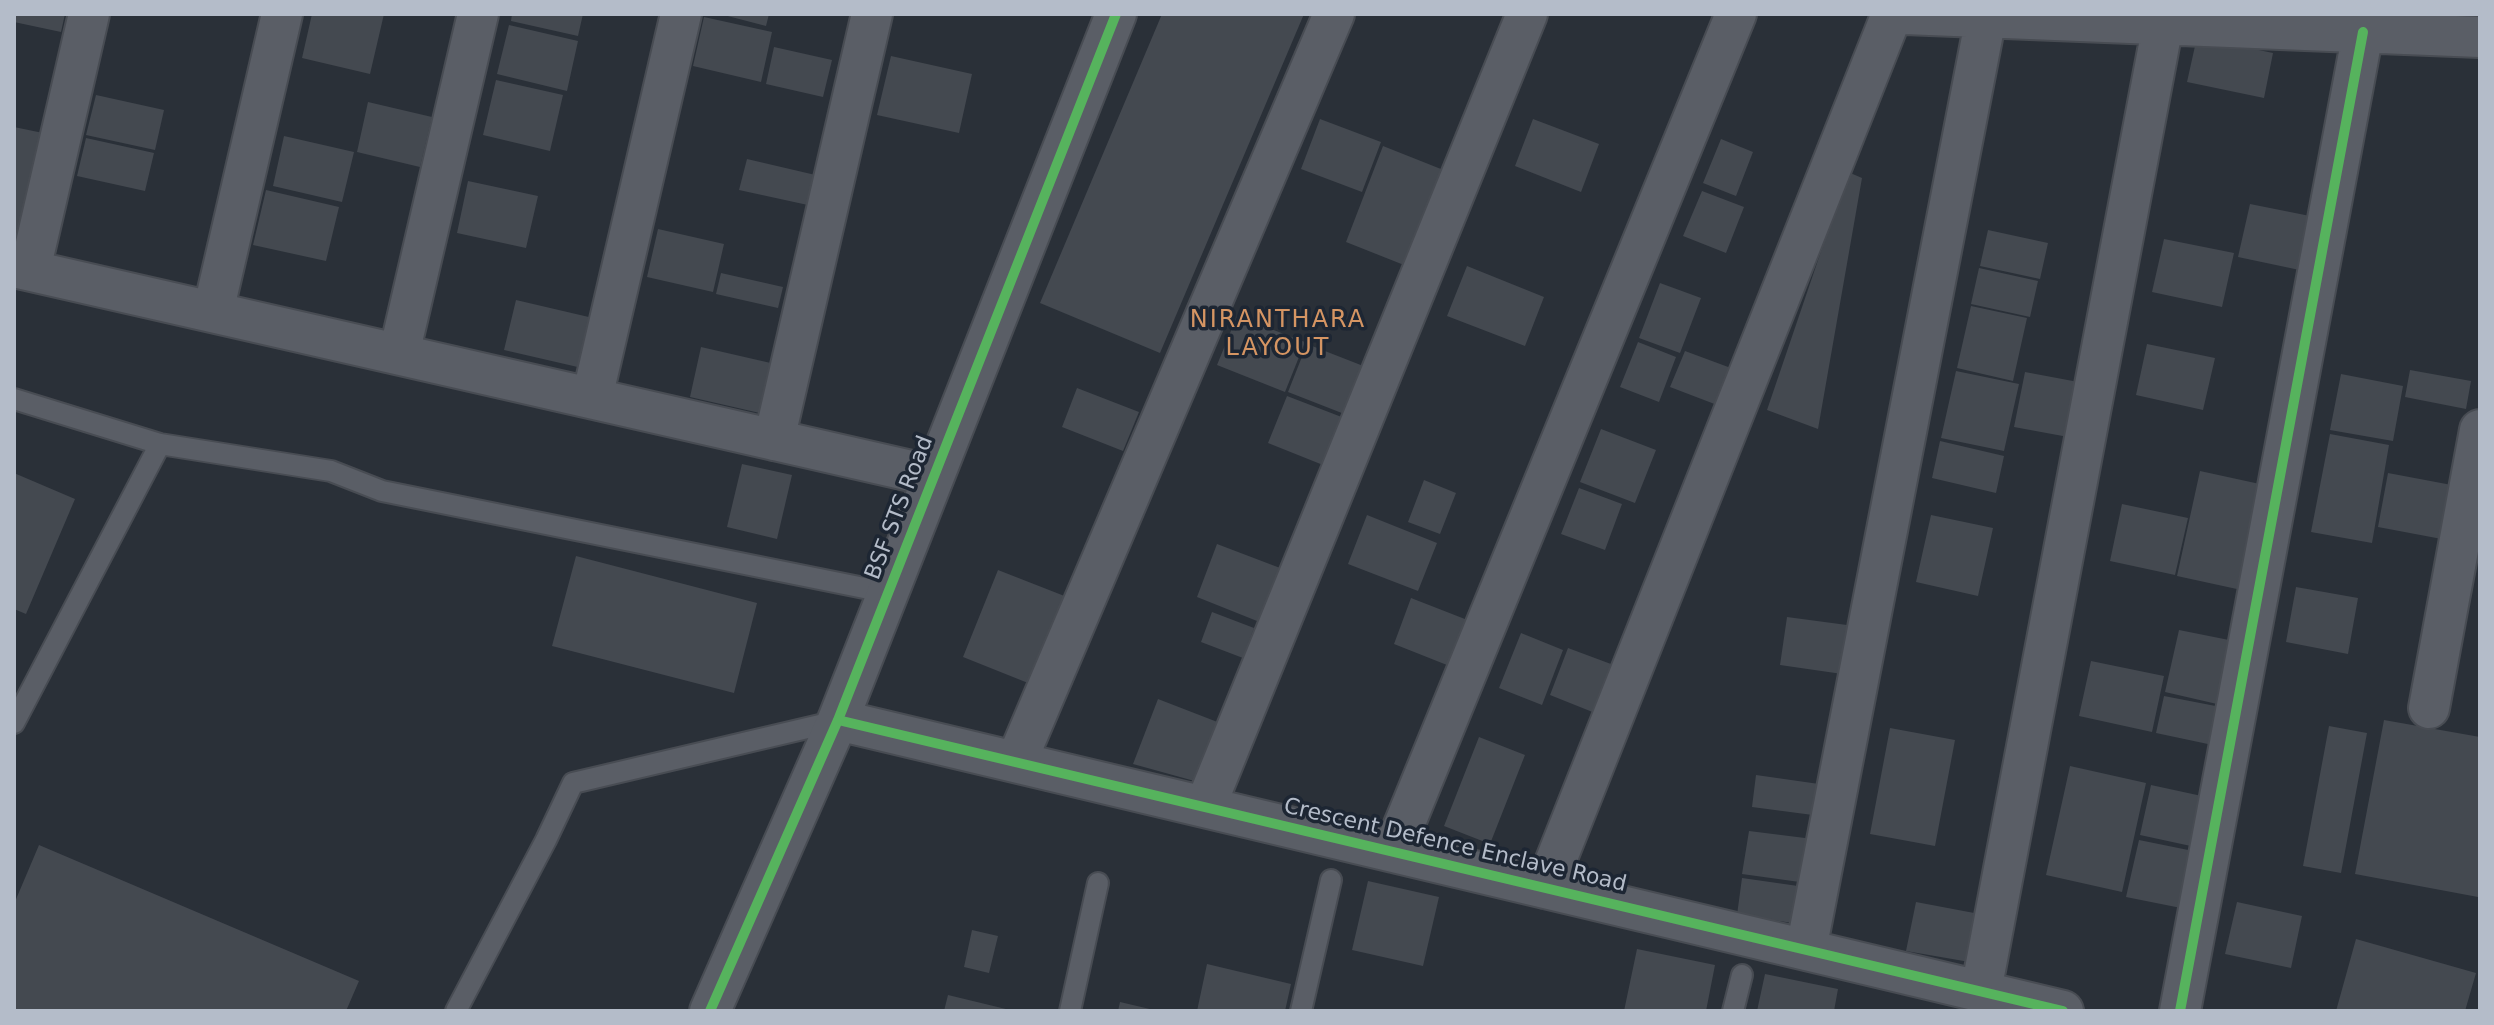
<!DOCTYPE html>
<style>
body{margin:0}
#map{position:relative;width:2494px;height:1025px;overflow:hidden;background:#2a3038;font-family:"DejaVu Sans",sans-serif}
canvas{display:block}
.frame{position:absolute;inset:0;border:16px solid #b4bcc9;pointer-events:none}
</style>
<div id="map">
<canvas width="2494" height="1025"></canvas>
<div class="frame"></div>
</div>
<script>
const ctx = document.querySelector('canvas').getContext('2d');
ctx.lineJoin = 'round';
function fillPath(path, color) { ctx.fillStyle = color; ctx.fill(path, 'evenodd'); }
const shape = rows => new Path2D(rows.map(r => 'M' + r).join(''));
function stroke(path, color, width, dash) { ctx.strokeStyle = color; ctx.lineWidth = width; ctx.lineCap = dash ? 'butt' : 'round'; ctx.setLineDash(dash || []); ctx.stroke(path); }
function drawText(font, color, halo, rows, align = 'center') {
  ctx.font = font + ' "DejaVu Sans",sans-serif'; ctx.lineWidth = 7; ctx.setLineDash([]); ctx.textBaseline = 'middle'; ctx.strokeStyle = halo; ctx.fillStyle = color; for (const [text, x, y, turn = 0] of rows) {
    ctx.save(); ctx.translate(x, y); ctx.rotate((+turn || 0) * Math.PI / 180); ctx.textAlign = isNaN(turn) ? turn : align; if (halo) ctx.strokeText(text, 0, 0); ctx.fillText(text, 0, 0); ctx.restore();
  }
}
const building = shape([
 [14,14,65,14,61,32,14,22],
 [312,14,384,14,370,74,302,58],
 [512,14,583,14,578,36,511,21],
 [720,14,769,14,766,26],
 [1162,14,1304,14,1160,353,1040,303],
 [704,17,772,32,761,82,693,66],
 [509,25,578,41,567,91,497,74],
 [2197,37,2273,53,2264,98,2187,82],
 [774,47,832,60,823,97,766,84],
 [891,56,972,74,959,133,877,115],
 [496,80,563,95,550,151,483,135],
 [96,95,164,110,155,150,86,135],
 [368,102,432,117,420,167,357,152],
 [1320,119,1381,142,1362,192,1301,169],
 [1533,119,1599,144,1581,192,1515,166],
 [14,127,43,133,19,233,14,231],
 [284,136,354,152,342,202,273,186],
 [86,138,154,153,145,191,77,176],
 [1721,139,1753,152,1736,196,1703,183],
 [1383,146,1451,173,1414,269,1346,242],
 [747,159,824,177,817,207,739,190],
 [1848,172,1862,178,1818,429,1767,410],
 [468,181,538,196,526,248,457,233],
 [266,190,339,207,326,261,253,245],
 [1702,191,1744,207,1726,253,1683,236],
 [2250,204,2320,218,2309,272,2238,257],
 [658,229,724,244,713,292,647,277],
 [1988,230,2048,243,2040,279,1980,266],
 [2164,239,2234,253,2222,307,2152,292],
 [1467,266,1544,297,1525,346,1447,316],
 [1979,268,2038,281,2030,317,1971,304],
 [721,273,783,287,778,308,716,294],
 [1660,283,1701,298,1680,353,1639,338],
 [516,300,593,318,582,368,504,350],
 [1971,306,2027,318,2013,381,1957,368],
 [1237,316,1305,342,1285,392,1217,365],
 [1638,342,1676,357,1659,402,1620,387],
 [1307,344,1371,369,1352,417,1288,392],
 [2147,344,2215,358,2203,410,2136,395],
 [701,347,775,364,764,414,690,397],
 [1685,351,1739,371,1725,408,1670,387],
 [2410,370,2471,381,2466,409,2405,397],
 [1956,371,2019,384,2004,451,1941,438],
 [2025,372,2089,384,2079,439,2014,427],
 [2341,374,2403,386,2393,441,2330,430],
 [1077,388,1139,412,1123,451,1062,427],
 [1287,396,1352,421,1333,469,1268,443],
 [1601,429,1656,450,1635,503,1580,482],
 [2330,434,2389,445,2372,543,2311,532],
 [1940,441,2004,456,1996,493,1932,478],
 [742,464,792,475,777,539,727,527],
 [2200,471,2269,486,2246,591,2177,576],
 [14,473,75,499,26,614,14,609],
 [2388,473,2457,486,2447,540,2378,527],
 [1424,480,1456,493,1440,534,1408,522],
 [1579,488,1622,504,1605,550,1561,534],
 [2122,504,2188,518,2175,575,2110,561],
 [1367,515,1437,543,1418,591,1348,564],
 [1931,515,1993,528,1978,596,1916,582],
 [1217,544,1288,571,1267,625,1197,597],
 [576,556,757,603,734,693,552,646],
 [998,570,1067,597,1033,685,963,657],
 [2296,587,2358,598,2348,654,2286,642],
 [1411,598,1470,621,1452,667,1394,644],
 [1212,612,1254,628,1243,658,1201,642],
 [1787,617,1862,627,1856,676,1780,665],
 [2179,630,2244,643,2230,707,2165,692],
 [1521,633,1563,650,1542,705,1499,688],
 [1568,648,1619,667,1600,715,1550,695],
 [2091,661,2164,676,2152,732,2079,716],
 [2164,696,2231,709,2222,747,2156,733],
 [1158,699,1220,723,1198,782,1133,764],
 [2384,720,2480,737,2478,897,2355,874],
 [2329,726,2367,733,2341,873,2303,866],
 [1890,728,1955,740,1935,846,1870,834],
 [1479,737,1525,755,1490,844,1444,826],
 [2070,766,2146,783,2122,892,2046,875],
 [1756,775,1833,786,1828,817,1752,807],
 [2151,785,2211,798,2200,848,2140,835],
 [1749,831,1821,840,1814,884,1742,874],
 [2139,840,2203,853,2191,910,2126,897],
 [39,845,359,981,346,1011,14,1011,14,904],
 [1742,878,1812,888,1807,925,1737,915],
 [1368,881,1439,897,1423,966,1352,950],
 [1916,902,1990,916,1981,964,1906,951],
 [2237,902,2302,916,2291,968,2225,954],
 [972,930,998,936,989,973,964,967],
 [2356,939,2476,973,2465,1011,2336,1011],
 [1637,949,1715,965,1706,1011,1624,1011],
 [1207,964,1291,984,1285,1011,1197,1011],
 [1765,974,1838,989,1834,1011,1757,1011],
 [948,995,1010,1010,1009,1011,944,1011],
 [1120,1002,1154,1010,1154,1011,1118,1011]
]);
const lane = shape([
 [14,399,160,444,331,471,382,491,889,593],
 [14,723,160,444],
 [456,1011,546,840,573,783,837,721],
 [1070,1011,1098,883],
 [1301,1011,1331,880],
 [1733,1011,1742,975]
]);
const street = shape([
 [1905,14,2480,37],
 [14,267,933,476],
 [30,270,89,14],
 [213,312,282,14],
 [399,354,478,14],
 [592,398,681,14],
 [774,440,872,14],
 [2429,708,2480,430],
 [838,720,2063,1011],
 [1016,762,1334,14],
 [1205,807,1527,14],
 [1393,852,1736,14],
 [1545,888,1892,14],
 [1806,950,1986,17],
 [1981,991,2163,24],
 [710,1011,838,720,1116,14],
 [2180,1011,2363,32]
]);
const cycleway = shape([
 [838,720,2063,1011],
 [710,1011,838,720,1116,14],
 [2180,1011,2363,32]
]);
const streetNames = [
 ["BSF STS Road",900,508,-69],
 ["Crescent Defence Enclave Road",1455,846,13]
];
const neighbourhoodNames = [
 ["NIRANTHARA",1278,321],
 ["LAYOUT",1278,349]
];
fillPath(building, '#444950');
stroke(lane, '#484c53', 24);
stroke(street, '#484c53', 44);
stroke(lane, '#5a5e66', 20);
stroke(street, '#5a5e66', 40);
stroke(cycleway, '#56b35d', 10);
drawText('22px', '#b4bcc9', '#1d2633', streetNames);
ctx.letterSpacing = '2px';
drawText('24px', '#d59563', '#1d2633', neighbourhoodNames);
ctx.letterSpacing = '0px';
</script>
